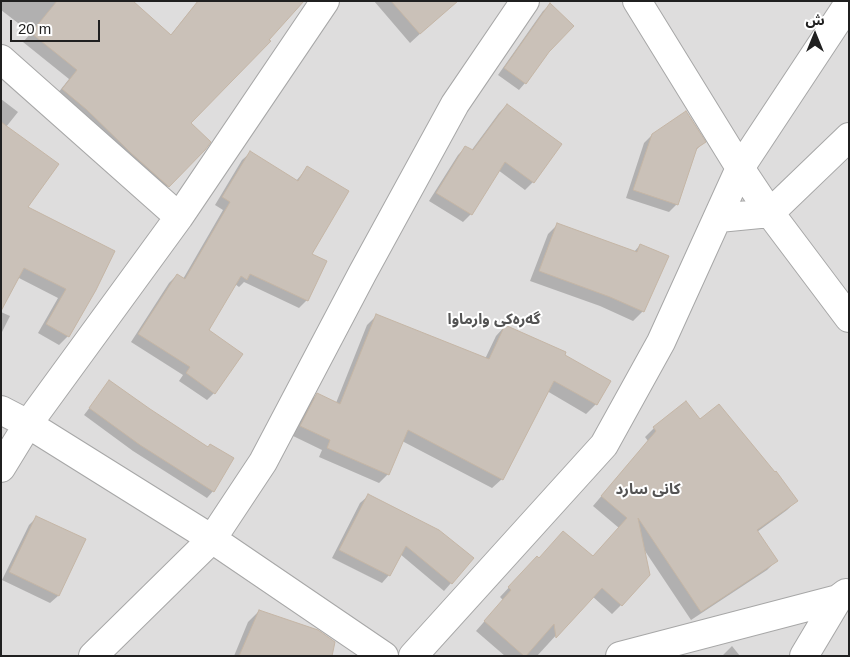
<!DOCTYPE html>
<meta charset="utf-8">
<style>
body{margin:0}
#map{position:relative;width:850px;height:657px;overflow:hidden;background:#f1eee5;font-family:Helvetica,"Noto Sans Arabic",sans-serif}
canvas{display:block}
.frame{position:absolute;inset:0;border:2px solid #202020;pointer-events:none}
.north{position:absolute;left:790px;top:10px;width:50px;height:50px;-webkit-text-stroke:4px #fff;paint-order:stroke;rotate:0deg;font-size:14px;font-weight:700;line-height:20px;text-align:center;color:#202020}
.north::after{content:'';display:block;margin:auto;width:18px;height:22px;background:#202020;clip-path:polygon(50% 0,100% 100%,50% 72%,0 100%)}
.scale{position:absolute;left:10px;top:20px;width:90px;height:22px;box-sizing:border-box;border:2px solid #202020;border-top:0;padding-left:6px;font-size:15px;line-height:18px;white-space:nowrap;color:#202020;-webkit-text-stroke:4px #fff;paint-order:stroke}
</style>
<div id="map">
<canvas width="850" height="657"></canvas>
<div class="frame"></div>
<div class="north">ش</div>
<div class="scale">20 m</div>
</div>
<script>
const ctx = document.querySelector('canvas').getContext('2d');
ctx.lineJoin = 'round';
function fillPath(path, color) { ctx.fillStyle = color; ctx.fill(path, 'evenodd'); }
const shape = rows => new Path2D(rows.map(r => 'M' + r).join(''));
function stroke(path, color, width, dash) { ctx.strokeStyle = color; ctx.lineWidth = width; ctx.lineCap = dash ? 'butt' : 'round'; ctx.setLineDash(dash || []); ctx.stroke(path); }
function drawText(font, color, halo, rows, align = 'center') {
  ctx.font = font + ' Helvetica,"Noto Sans Arabic",sans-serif'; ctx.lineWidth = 4; ctx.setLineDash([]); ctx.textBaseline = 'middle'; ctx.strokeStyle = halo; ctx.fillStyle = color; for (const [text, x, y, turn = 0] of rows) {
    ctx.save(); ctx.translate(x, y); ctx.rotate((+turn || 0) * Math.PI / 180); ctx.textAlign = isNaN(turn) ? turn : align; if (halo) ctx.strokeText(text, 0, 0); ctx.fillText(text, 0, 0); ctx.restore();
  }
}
const residential = shape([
 [1,1,849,1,849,656,1,656]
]);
const shadow = shape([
 [1,1,131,1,170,36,198,1,303,1,190,123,204,150,159,195,54,98,69,79,23,42,31,33,1,10],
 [374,1,448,1,446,10,410,43],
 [550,5,548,51,525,83,519,90,498,75,543,11],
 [1,99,18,112,6,127,26,207,95,289,68,336,59,345,38,333,58,298,17,277,1,308],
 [507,105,533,182,525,190,498,170,471,214,463,222,429,201,458,155,466,147,471,151,499,113],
 [652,135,704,142,695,151,677,204,669,212,626,198,644,143],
 [250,153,296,181,307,168,310,255,307,300,299,308,244,282,239,287,235,284,207,331,214,393,207,400,179,381,183,375,131,342,169,283,177,275,183,279,223,210,215,205,242,160],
 [558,224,634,252,640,245,643,311,633,321,600,306,530,281,548,234],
 [1,312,10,316,1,334],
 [376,316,485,359,496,336,505,326,564,355,609,382,596,404,586,414,547,391,502,479,492,488,402,441,388,474,379,483,319,457,322,450,291,435,308,404,317,394,336,403,367,325],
 [110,381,213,491,207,498,133,451,84,415],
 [700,421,796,501,787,510,757,532,776,561,767,570,691,620,643,548,621,605,612,614,592,596,537,656,505,656,476,631,503,600,500,597,528,567,592,557,619,528,593,506,648,441,645,437,654,428],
 [368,496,451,583,444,591,400,554,389,575,382,583,332,558,360,503],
 [37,517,85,540,58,596,50,603,2,580,29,525],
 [259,611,331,656,234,656,248,622],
 [732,646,740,656,722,656]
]);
const building = shape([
 [57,1,133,1,171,35,198,1,304,1,269,40,271,41,191,123,211,142,205,150,169,187,131,153,87,110,62,89,77,70,31,33,57,1],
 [391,1,458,1,420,34,391,1],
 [550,3,574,26,549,52,526,84,504,68,550,3],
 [507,104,562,144,534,183,505,162,472,215,436,193,465,146,473,150,507,104],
 [686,111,706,142,697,148,678,205,633,190,652,134,686,111],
 [1,122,59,164,28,207,115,251,96,290,69,337,46,324,66,289,24,268,1,311,1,122],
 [250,151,298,181,307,166,349,191,312,254,327,261,308,301,250,274,247,280,241,276,209,330,243,354,215,394,186,373,190,367,138,334,177,274,185,279,230,202,222,197,250,151],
 [557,223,637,252,640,244,669,256,644,312,610,297,539,271,557,223],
 [376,314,489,359,505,325,566,352,565,355,611,381,597,405,554,381,503,480,408,430,389,475,327,448,330,440,300,426,317,393,340,404,376,314],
 [109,380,150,409,208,447,210,444,234,458,214,492,140,445,89,408,109,380],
 [686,401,700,419,719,404,775,472,776,471,798,501,757,530,778,561,701,612,638,518,650,575,622,606,602,588,556,638,554,624,526,656,524,656,484,621,511,590,508,587,537,556,539,558,563,531,593,556,627,518,601,496,656,431,653,427,686,401],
 [368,494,439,530,474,558,452,584,406,546,390,576,339,550,368,494],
 [36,516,86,539,59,596,9,572,36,516],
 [259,610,318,630,335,642,332,656,239,656,259,610]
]);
const street = shape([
 [637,1,740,168,770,213,849,318],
 [1,59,179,217,28,424,1,468],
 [179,217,325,1],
 [719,218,770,213,849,137],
 [1,410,28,424,212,539,384,656],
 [93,656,212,539,263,462,362,274,455,104,525,1],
 [413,656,604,445,661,342,740,168,849,3],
 [620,656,838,599],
 [804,656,838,599,846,593]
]);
const quarterNames = [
 ["گەرەکی وارماوا",494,320],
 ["کانی سارد",648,490]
];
fillPath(residential, '#dedddd');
fillPath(shadow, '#0003');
fillPath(building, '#cac1b8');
stroke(building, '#c5b6a6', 1);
stroke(street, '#a7a7a7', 30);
stroke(street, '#fff', 28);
drawText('bold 15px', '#535353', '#fff', quarterNames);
</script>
